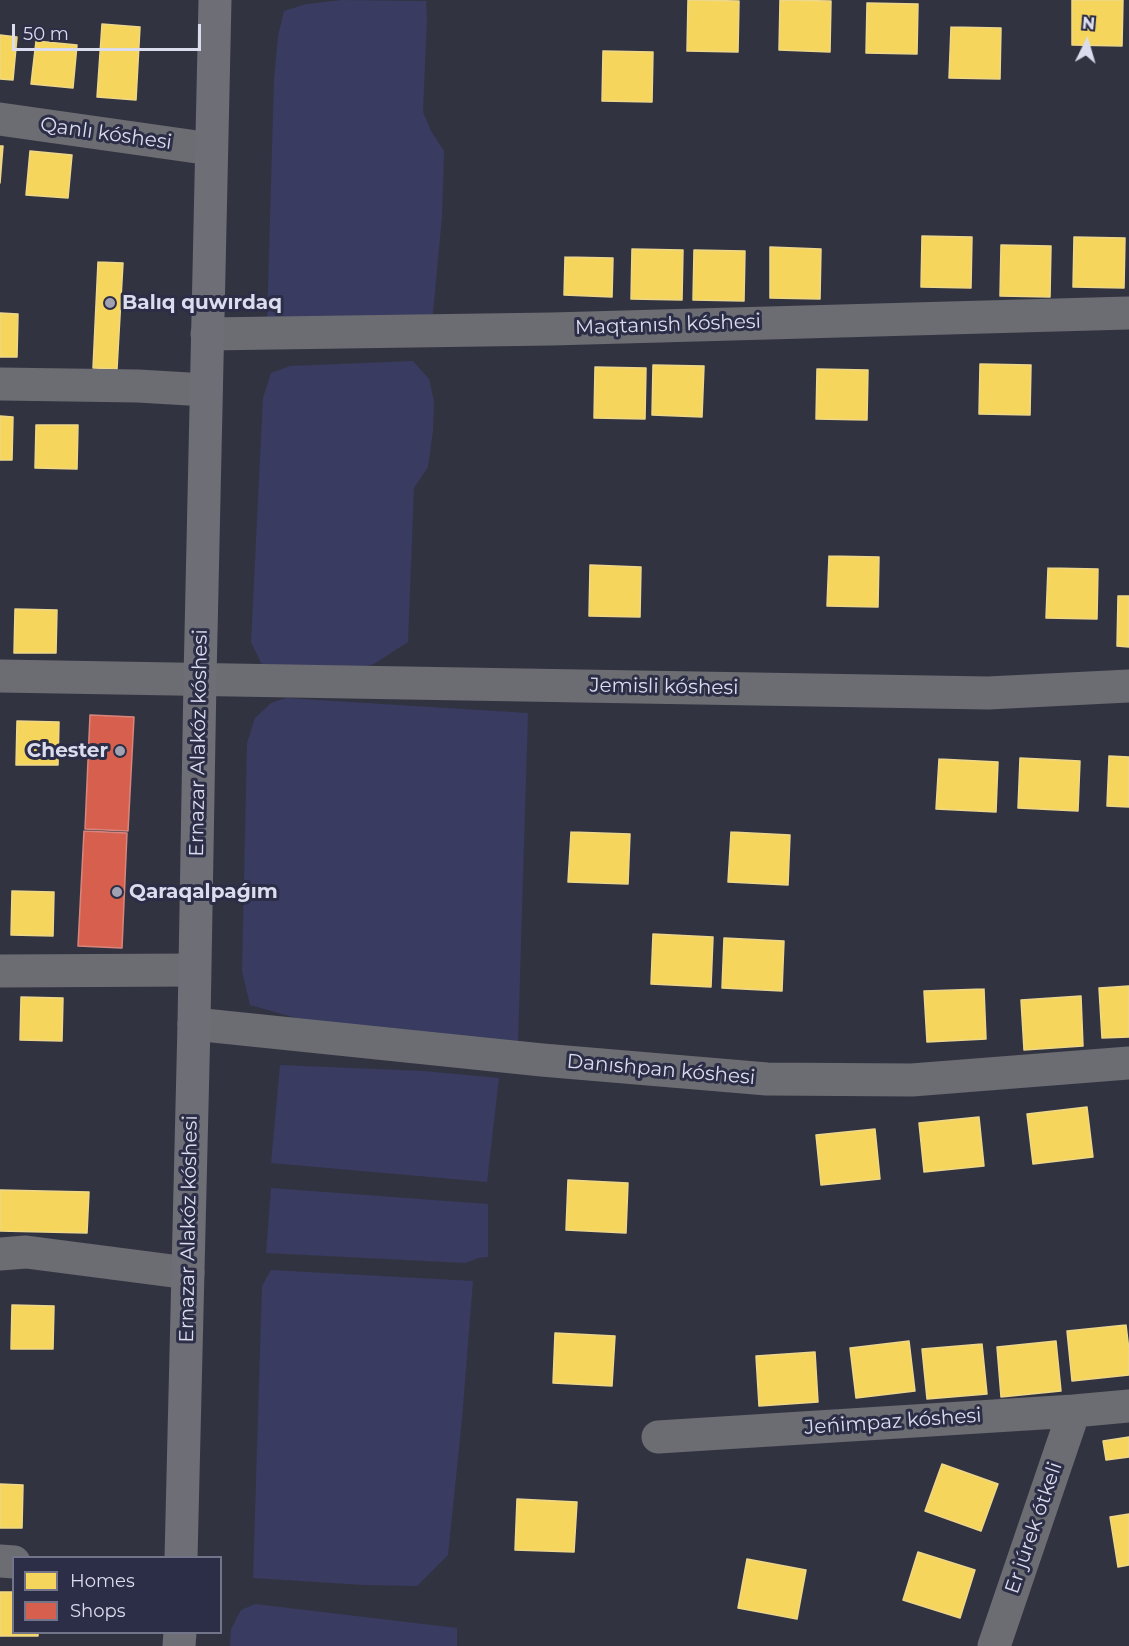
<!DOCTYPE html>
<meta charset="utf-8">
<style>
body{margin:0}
#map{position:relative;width:1129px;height:1646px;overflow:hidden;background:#323341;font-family:Montserrat,sans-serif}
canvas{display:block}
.legend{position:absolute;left:12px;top:1556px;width:210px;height:78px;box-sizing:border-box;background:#2c2e47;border:2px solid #72748a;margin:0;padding:8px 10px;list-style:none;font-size:18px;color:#dbddee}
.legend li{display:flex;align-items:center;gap:12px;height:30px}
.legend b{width:30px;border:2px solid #72748a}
.north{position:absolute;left:1057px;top:12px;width:60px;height:60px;-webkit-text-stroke:4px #2c2e47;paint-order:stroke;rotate:5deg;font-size:16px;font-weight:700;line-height:24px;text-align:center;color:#dbddee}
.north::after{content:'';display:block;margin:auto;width:21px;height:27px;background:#dbddee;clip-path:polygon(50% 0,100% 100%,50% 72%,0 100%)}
.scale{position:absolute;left:12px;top:24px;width:189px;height:27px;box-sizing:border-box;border:3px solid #dbddee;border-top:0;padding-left:8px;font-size:18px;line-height:21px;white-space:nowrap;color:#dbddee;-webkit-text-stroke:4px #2c2e47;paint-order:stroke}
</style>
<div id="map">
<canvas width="1129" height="1646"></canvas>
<ul class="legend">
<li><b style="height:16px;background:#f6d55c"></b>Homes</li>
<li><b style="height:16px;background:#d6604d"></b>Shops</li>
</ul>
<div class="north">N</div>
<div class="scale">50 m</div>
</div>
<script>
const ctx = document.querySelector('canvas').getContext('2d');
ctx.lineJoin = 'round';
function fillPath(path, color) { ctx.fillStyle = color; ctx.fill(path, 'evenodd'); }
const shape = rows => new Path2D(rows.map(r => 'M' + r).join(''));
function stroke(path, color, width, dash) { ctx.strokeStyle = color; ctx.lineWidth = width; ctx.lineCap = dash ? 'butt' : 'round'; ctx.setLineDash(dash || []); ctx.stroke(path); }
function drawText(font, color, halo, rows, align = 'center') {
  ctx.font = font + ' Montserrat,sans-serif'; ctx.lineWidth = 6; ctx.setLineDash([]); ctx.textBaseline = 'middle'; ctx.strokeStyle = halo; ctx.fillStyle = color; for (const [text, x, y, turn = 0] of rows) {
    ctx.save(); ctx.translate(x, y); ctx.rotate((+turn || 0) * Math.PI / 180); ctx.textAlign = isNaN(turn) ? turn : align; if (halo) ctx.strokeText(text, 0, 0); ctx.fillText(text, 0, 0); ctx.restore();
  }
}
const green = shape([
 [342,0,426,1,427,18,423,112,431,131,444,151,442,217,432,323,267,321,274,80,278,36,284,11,306,4],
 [413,361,429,379,434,401,433,431,428,467,414,488,408,642,374,664,339,674,278,673,261,663,251,642,263,398,271,373,290,366],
 [286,698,528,713,518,1042,306,1021,250,1005,242,971,247,743,255,718,271,703],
 [280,1065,424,1071,499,1078,487,1182,271,1163],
 [271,1188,488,1204,488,1257,478,1258,466,1263,266,1253],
 [271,1270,473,1281,462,1419,448,1555,417,1586,364,1585,253,1578,262,1286],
 [255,1604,457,1628,457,1646,230,1646,231,1629,241,1610]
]);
const homes = shape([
 [688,0,739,1,738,52,687,51,688,0],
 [780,0,831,1,830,52,779,50,780,0],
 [1072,0,1123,0,1122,46,1072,45,1072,0],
 [867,3,918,4,917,54,866,53,867,3],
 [102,24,140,27,136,100,97,97,102,24],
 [951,27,1001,28,1000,79,949,78,951,27],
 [0,35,17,37,13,80,0,79,0,35],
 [36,41,77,45,73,88,31,84,36,41],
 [603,51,653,52,652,102,602,101,603,51],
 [0,146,3,146,0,183,0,146],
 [30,151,72,155,68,198,26,195,30,151],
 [922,236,972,237,971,288,921,287,922,236],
 [1074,237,1125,238,1124,288,1073,287,1074,237],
 [1001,245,1051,246,1050,297,1000,296,1001,245],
 [770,247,821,249,820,299,770,298,770,247],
 [632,249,683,250,682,300,631,299,632,249],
 [694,250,745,251,744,301,693,300,694,250],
 [565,257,613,258,612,297,564,295,565,257],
 [98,262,123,263,117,369,93,368,98,262],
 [0,313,18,314,17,357,0,357,0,313],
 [980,364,1031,365,1030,415,979,414,980,364],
 [653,365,704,366,702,417,652,415,653,365],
 [595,367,646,368,645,419,594,418,595,367],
 [817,369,868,370,867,420,816,419,817,369],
 [0,416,13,417,12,460,0,460,0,416],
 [36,425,78,425,77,469,35,468,36,425],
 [829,556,879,557,878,607,827,606,829,556],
 [590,565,641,567,640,617,589,616,590,565],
 [1048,568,1098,569,1097,619,1046,618,1048,568],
 [1118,596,1129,596,1129,647,1117,646,1118,596],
 [15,609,57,610,56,653,14,653,15,609],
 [17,721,59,722,58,765,16,765,17,721],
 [1109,756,1129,757,1129,807,1107,806,1109,756],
 [1020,758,1080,761,1078,811,1018,808,1020,758],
 [939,759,998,762,996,812,936,809,939,759],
 [571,832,630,834,628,884,568,882,571,832],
 [731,832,790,835,788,885,728,882,731,832],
 [12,891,54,892,53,936,11,935,12,891],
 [653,934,713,937,711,987,651,984,653,934],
 [724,938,784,941,782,991,722,988,724,938],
 [1129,986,1129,1037,1102,1038,1099,988,1129,986],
 [984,989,986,1039,927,1042,924,991,984,989],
 [1081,996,1083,1046,1024,1050,1021,1000,1081,996],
 [21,997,63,998,62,1041,20,1040,21,997],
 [1087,1107,1093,1157,1033,1164,1027,1114,1087,1107],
 [979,1117,984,1166,924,1172,919,1123,979,1117],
 [875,1129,880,1179,821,1185,816,1135,875,1129],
 [568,1180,628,1183,626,1233,566,1230,568,1180],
 [0,1190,89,1192,87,1233,0,1231,0,1190],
 [12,1305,54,1306,53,1349,11,1349,12,1305],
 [1126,1325,1129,1350,1129,1375,1072,1381,1067,1331,1126,1325],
 [555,1333,615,1336,612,1386,553,1383,555,1333],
 [909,1341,915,1391,856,1398,850,1348,909,1341],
 [1056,1341,1061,1391,1001,1397,997,1347,1056,1341],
 [982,1344,987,1394,927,1399,922,1349,982,1344],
 [815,1352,818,1402,759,1406,756,1356,815,1352],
 [1129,1437,1129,1457,1106,1460,1103,1441,1129,1437],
 [942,1464,998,1484,981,1531,925,1511,942,1464],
 [0,1484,23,1485,22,1528,0,1528,0,1484],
 [517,1499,577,1502,574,1552,515,1550,517,1499],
 [1129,1514,1129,1565,1118,1567,1110,1517,1129,1514],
 [918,1552,975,1570,960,1618,903,1600,918,1552],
 [747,1559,806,1570,797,1619,738,1608,747,1559],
 [0,1592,14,1592,14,1632,38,1632,38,1636,0,1636,0,1592]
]);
const shops = shape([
 [90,715,134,717,128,831,85,829,90,715],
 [84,831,127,833,122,948,78,946,84,831]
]);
const minor = shape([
 [0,119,211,149],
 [207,334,552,329,1129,313],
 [0,384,138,386,206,390],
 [0,676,988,693,1129,686],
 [0,971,194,970],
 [194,1024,542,1060,767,1079,912,1080,1129,1063],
 [0,1254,26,1252,188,1273],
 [658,1437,1074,1411,1129,1406],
 [0,1561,14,1562],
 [994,1646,1074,1411]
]);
const major = shape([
 [181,1558,194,1024,200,679,215,0],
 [179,1646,180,1632]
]);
const markers = [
 [110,303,6,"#a0a2b1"],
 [120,751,6,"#a0a2b1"],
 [117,892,6,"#a0a2b1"]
];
const streetNames = [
 ["Qanlı kóshesi",106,134,8],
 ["Maqtanısh kóshesi",668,325,-2],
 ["Jemisli kóshesi",664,687,1],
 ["Ernazar Alakóz kóshesi",199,743,-89],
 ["Danıshpan kóshesi",661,1070,5],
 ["Ernazar Alakóz kóshesi",189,1229,-89],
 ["Jeńimpaz kóshesi",893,1422,-4],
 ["Er júrek ótkeli",1034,1528,-71]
];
const poiNames = [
 ["Balıq quwırdaq",122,303],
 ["Chester",108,751,"right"],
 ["Qaraqalpaǵım",129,892]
];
fillPath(green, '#393b60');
fillPath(homes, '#f6d55c');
stroke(homes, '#eed788', 1.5);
fillPath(shops, '#d6604d');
stroke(shops, '#d8867d', 1.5);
stroke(minor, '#6c6d72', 33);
stroke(major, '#6e6e77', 33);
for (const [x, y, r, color] of markers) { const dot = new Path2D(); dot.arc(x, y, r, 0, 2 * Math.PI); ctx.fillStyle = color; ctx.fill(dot); stroke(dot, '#2c2e47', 2); }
drawText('20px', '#dbddee', '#2c2e47', streetNames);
drawText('bold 20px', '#dbddee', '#2c2e47', poiNames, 'left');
</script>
